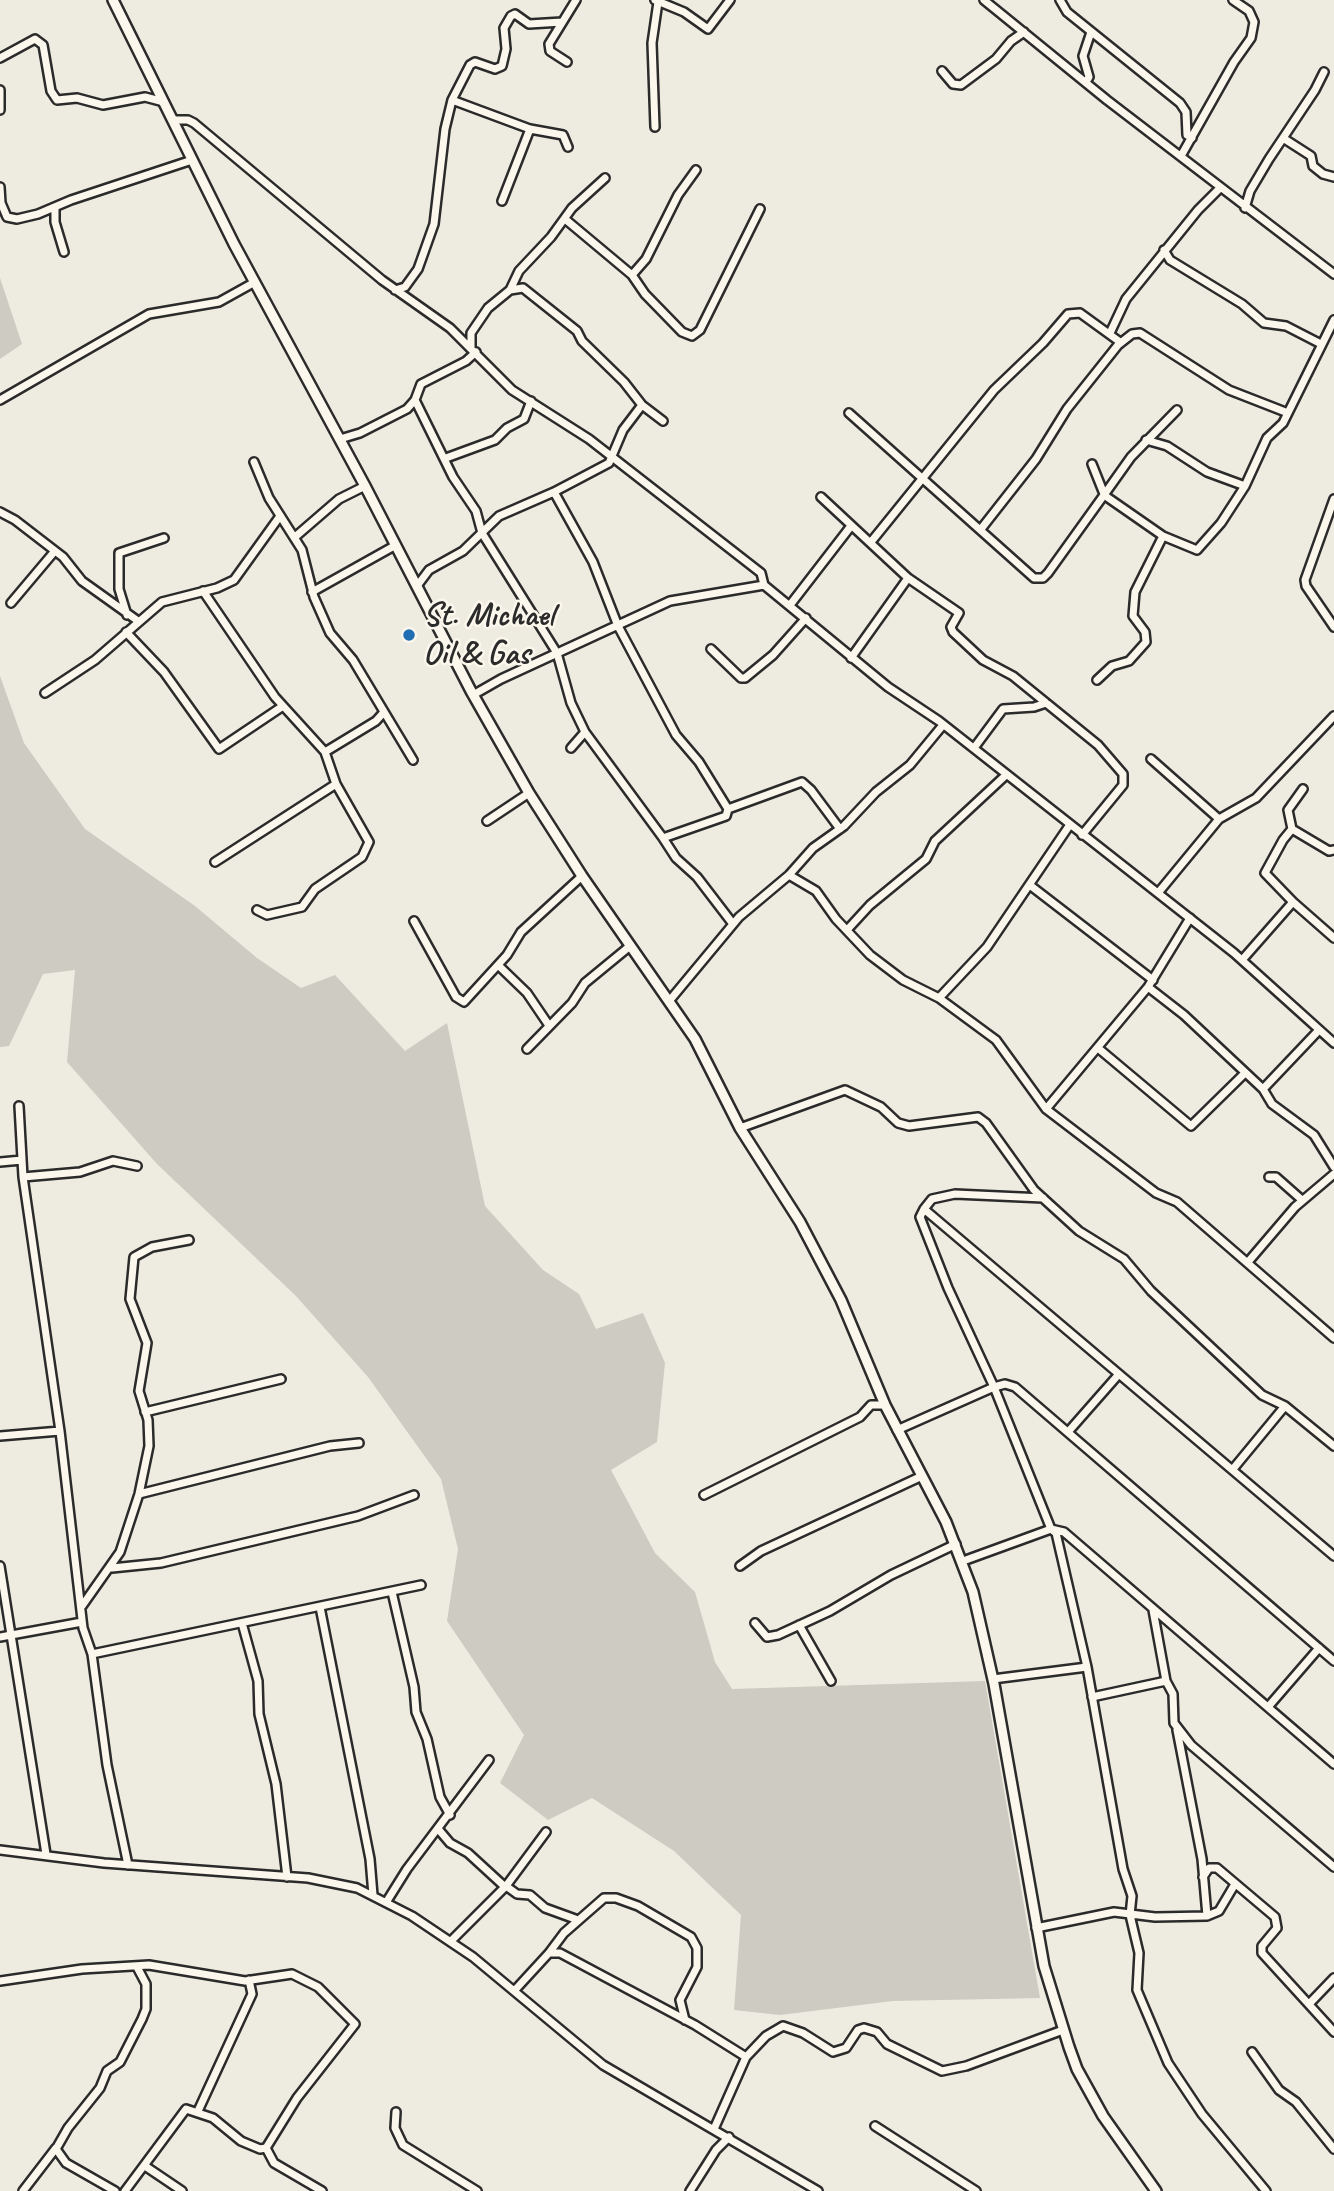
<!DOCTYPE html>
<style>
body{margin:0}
canvas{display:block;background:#eeebe0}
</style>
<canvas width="1334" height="2191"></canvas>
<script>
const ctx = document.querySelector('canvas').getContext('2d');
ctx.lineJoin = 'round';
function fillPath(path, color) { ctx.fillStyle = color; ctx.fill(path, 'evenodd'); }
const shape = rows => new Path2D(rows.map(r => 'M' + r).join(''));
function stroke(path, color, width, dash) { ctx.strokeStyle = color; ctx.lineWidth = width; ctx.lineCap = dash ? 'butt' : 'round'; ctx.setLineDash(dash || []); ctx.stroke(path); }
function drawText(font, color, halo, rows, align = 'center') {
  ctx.font = font + ' Caveat,sans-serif'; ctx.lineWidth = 5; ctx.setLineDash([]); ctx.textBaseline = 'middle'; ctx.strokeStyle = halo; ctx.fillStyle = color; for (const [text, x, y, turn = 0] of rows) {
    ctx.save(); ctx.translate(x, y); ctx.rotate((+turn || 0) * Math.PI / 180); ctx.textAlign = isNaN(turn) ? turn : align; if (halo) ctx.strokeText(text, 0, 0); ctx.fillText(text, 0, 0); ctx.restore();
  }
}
const green = shape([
 [0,278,22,344,0,359],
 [0,676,24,743,85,829,195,906,257,958,301,988,335,975,405,1051,447,1023,485,1206,543,1270,579,1294,596,1329,643,1313,665,1363,657,1442,611,1470,655,1553,695,1592,715,1662,732,1689,985,1681,1040,1998,893,2001,780,2015,734,2010,741,1915,674,1851,592,1798,548,1820,500,1783,524,1735,447,1621,458,1549,441,1479,368,1377,296,1296,157,1164,67,1062,75,970,43,974,9,1046,0,1047]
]);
const minor = shape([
 [655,0,684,12,708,29,730,0],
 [984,0,1107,100,1334,274],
 [1060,0,1067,12,1180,103,1186,112,1187,135,1192,138],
 [0,58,35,39,43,45,51,91,57,100,77,98,103,105,145,97,164,102],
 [567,62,550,51,549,44,576,0],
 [942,71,953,84,961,85,996,59,1011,41,1024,32],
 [1086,82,1089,77,1083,56,1091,32],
 [0,90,0,110],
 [452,100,470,65,475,62,495,69,502,66,506,49,504,28,511,16,515,14,529,24,562,22],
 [173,120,188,120,194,123,382,280,450,328,512,390,589,439,761,573,764,585],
 [655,127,652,43,658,2],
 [1283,138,1311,156,1313,166,1323,174,1334,177],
 [1181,156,1234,62,1251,38,1254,22,1249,11,1233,0],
 [0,187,1,203,7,217,17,219,38,214,71,200,192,160],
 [502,201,530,129],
 [55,208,55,222,64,252],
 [1245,208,1250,191,1269,159,1315,90,1324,72],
 [565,219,632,275,645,294,682,332,692,336,700,330,760,209],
 [1164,250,1170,260,1242,304,1264,323,1286,326,1321,344],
 [632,275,646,259,678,195,696,170],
 [395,290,405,287,418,269,434,224,445,129,452,100,530,129,563,135,568,147],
 [510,290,519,271,551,237,572,208,605,178],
 [1110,333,1126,299,1198,210,1220,188],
 [471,347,471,333,488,308,510,290,523,288,577,331,582,341,624,382,642,405,663,421],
 [0,400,149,314,219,302,255,282],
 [415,400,453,477,476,511,482,533,557,653,571,703,585,732,571,748],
 [849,413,1034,578,1043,578,1048,573,1104,495,1163,536,1197,550,1221,523,1245,486,1267,438,1283,423,1334,320],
 [340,439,360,433,407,409,415,400,421,384,466,361,476,352],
 [1146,440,1167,446,1207,472,1245,486],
 [446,458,495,440,507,428,524,419,531,401],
 [254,462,269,498,302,550,314,597,330,633,353,660,413,760],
 [1092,464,1104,494],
 [554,492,593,562,618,626,676,735,699,762,728,809,726,816,663,838,676,858,697,877,733,924],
 [1104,495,1131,457,1177,410],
 [821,497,908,578,959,613,951,627,953,632,983,660,1013,676,1098,745,1123,774,1123,785,1082,835],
 [1334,499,1305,580,1306,586,1334,627],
 [0,512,15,520,63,557,82,581,138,621],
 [981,529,1036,459,1067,409,1118,345,1132,334,1140,333,1229,390,1288,413],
 [295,537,339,499,365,486],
 [871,542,994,390,1043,343,1068,314,1080,313,1120,342],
 [417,586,429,570,463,551,499,516,554,492,609,463,623,430,642,405],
 [203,591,275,697,325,752,336,784,369,842,362,857,315,889,302,907,267,915,257,910],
 [312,592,396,545],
 [11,603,54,552],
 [790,605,851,526],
 [127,615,119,589,119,553,164,538],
 [126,632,164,672,219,749,283,706],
 [711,649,741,678,745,678,773,655,806,618],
 [851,658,908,578],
 [1097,680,1112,666,1129,661,1146,642,1145,632,1133,616,1135,592,1163,536],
 [45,693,95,660,162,602,217,588,234,580,280,516],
 [473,695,501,679,670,601,764,585,888,687,939,721,1234,953,1334,1043],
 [585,732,663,838],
 [974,748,1003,709,1034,707,1046,703],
 [325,752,376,721,384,712],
 [1151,759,1219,819],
 [728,809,802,782,811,790,840,829],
 [487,821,529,793],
 [1292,829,1288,810,1303,789],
 [215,862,336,784],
 [789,875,816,891,836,919,870,955,903,980,939,998,996,1040,1046,1109,1156,1193,1177,1202,1334,1338],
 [1031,886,1153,980],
 [1158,893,1219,819,1256,798,1334,716],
 [1293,902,1265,873,1283,840,1292,829,1329,851,1334,850],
 [414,921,456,997,464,1002,507,955,521,932,582,876],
 [847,930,870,905,926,859,935,841,1006,775],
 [1242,960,1293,902,1334,938],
 [498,965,527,993,548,1024],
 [1148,987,1184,1015,1263,1089,1319,1030],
 [939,998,987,947,1069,826],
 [670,1000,739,917,789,875,813,848,844,826,876,792,910,765,943,725],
 [1098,1048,1191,1126,1245,1073],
 [527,1049,572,1003,585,983,630,946],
 [1263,1089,1272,1104,1314,1135,1334,1167],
 [19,1106,23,1177,60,1431,83,1628,92,1654,107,1765,128,1865],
 [1046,1109,1148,987,1190,918],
 [740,1128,845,1090,881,1107,898,1123,909,1126,978,1117,986,1123,1034,1190,1079,1231,1124,1259,1151,1291,1262,1395,1285,1406,1334,1446],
 [0,1162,22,1160],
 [23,1177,80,1172,113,1161,137,1166],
 [1269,1177,1276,1177,1302,1200],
 [1043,1198,955,1194,932,1199,924,1209,1334,1556],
 [924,1209,920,1217,948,1288,994,1387,1051,1529,1056,1533,1087,1667,1123,1869,1132,1896,1130,1915,1139,1953,1137,1990,1168,2063,1202,2114,1266,2191],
 [1248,1262,1295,1207,1334,1174],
 [145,1412,281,1379],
 [897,1430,994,1387,1005,1384,1015,1387,1334,1661],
 [1068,1432,1119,1374],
 [0,1436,60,1431],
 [1233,1469,1285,1406],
 [139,1494,330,1446,359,1443],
 [704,1495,860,1417,871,1405,885,1405],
 [963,1561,1051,1529,1064,1532,1334,1764],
 [0,1566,46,1854],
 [740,1566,761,1551,922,1476],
 [112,1568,161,1563,358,1516,414,1495],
 [392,1592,414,1687,416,1712,427,1739,440,1797,450,1815],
 [82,1606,120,1552,139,1494,149,1446,148,1420,139,1391,147,1343,130,1299,134,1257,152,1247,189,1240],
 [320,1607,370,1859,373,1895],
 [1153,1610,1166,1681],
 [242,1623,258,1681,259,1714,276,1784,287,1877],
 [755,1623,767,1637,778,1635,830,1611,891,1575,956,1544],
 [799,1625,831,1681],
 [0,1637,82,1622],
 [92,1654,421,1585],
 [993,1679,1087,1667],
 [1092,1697,1166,1681,1173,1694,1174,1723,1191,1745,1334,1867],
 [1268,1707,1319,1648],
 [1177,1730,1202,1859,1207,1916],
 [439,1830,450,1843,468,1853,504,1886],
 [0,1850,104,1863,308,1878,357,1888,412,1916,473,1957,603,2065,818,2191],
 [1203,1877,1209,1868,1217,1868,1275,1917,1277,1928,1262,1946,1262,1953,1334,2032],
 [506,1886,546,1832],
 [387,1901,407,1869,489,1760],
 [1036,1928,1114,1912,1155,1917,1207,1916,1219,1911,1235,1884],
 [451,1941,506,1886,517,1894,530,1895,545,1908,578,1920],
 [549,1953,564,1933,604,1898,616,1898,638,1906,691,1937,697,1948,697,1967,680,2000,685,2020],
 [0,1981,82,1969,149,1965,245,1981,292,1974,318,1987,355,2024,297,2098,266,2148,274,2163,322,2191],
 [515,1990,549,1953,560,1953,695,2025,746,2057],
 [1310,2003,1334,1978],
 [1252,2052,1279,2090,1296,2102,1334,2149],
 [198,2111,252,1994,249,1980],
 [396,2112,395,2128,403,2145,477,2191],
 [875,2126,976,2191],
 [714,2129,746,2057,766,2036,783,2026,803,2033,833,2052,846,2048,858,2030,864,2028,877,2032,887,2044,942,2071,966,2066,1063,2030],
 [145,2166,182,2191],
 [23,2191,56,2148],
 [115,2191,66,2163,56,2149,68,2128,100,2088,107,2071,120,2062,142,2019,146,2009,146,1984,137,1967],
 [125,2191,186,2109,213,2118,241,2141,260,2149,266,2148],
 [690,2191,716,2150,729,2137]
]);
const tertiary = shape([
 [113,0,234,244,365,486,471,691,529,793,582,876,695,1039,740,1128,800,1222,841,1300,885,1405,946,1522,973,1592,994,1684,1044,1966,1069,2047,1077,2069,1103,2116,1156,2191]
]);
const markers = [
 [409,635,7,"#1f6fb2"]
];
const poiNames = [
 ["St. Michael",423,616],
 ["Oil & Gas",423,654]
];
fillPath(green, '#cecbc2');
stroke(minor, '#2b2b2b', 12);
stroke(tertiary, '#2b2b2b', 14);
stroke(minor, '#fbf7ec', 7);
stroke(tertiary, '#fbf7ec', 9);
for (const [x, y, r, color] of markers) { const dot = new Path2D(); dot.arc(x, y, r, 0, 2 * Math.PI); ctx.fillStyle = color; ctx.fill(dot); stroke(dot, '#fbf7ec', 2.5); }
drawText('bold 33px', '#2b2b2b', '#fbf7ec', poiNames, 'left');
</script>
